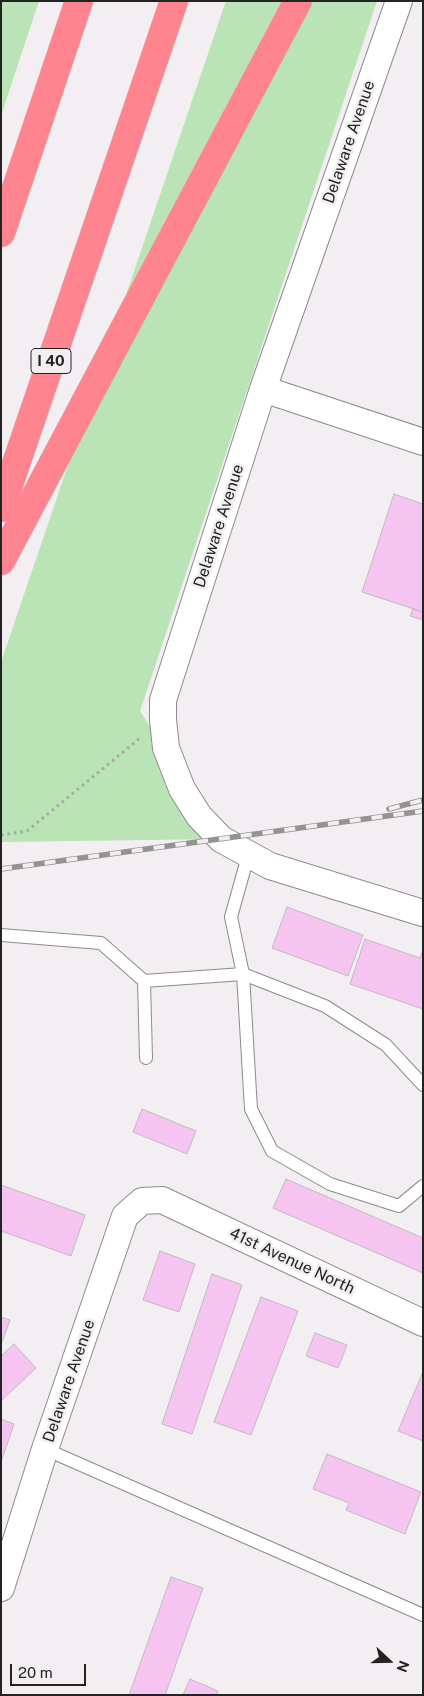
<!DOCTYPE html>
<style>
body{margin:0}
#map{position:relative;width:424px;height:1696px;overflow:hidden;background:#f2eef1;font-family:"Public Sans",sans-serif}
canvas{display:block}
.frame{position:absolute;inset:0;border:2px solid #242324;pointer-events:none}
.north{position:absolute;left:364px;top:1636px;width:50px;height:50px;-webkit-text-stroke:4px #f2eef1;paint-order:stroke;rotate:111deg;font-size:14px;font-weight:700;line-height:20px;text-align:center;color:#242324}
.north::after{content:'';display:block;margin:auto;width:18px;height:22px;background:#242324;clip-path:polygon(50% 0,100% 100%,50% 72%,0 100%)}
.scale{position:absolute;left:10px;top:1664px;width:76px;height:22px;box-sizing:border-box;border:2px solid #242324;border-top:0;padding-left:6px;font-size:15px;line-height:18px;white-space:nowrap;color:#242324;-webkit-text-stroke:4px #f2eef1;paint-order:stroke}
</style>
<div id="map">
<canvas width="424" height="1696"></canvas>
<div class="frame"></div>
<div class="north">N</div>
<div class="scale">20 m</div>
</div>
<script>
const ctx = document.querySelector('canvas').getContext('2d');
ctx.lineJoin = 'round';
function fillPath(path, color) { ctx.fillStyle = color; ctx.fill(path, 'evenodd'); }
const shape = rows => new Path2D(rows.map(r => 'M' + r).join(''));
function stroke(path, color, width, dash) { ctx.strokeStyle = color; ctx.lineWidth = width; ctx.lineCap = dash ? 'butt' : 'round'; ctx.setLineDash(dash || []); ctx.stroke(path); }
function drawText(font, color, halo, rows, align = 'center') {
  ctx.font = font + ' "Public Sans",sans-serif'; ctx.lineWidth = 5; ctx.setLineDash([]); ctx.textBaseline = 'middle'; ctx.strokeStyle = halo; ctx.fillStyle = color; for (const [text, x, y, turn = 0] of rows) {
    ctx.save(); ctx.translate(x, y); ctx.rotate((+turn || 0) * Math.PI / 180); ctx.textAlign = isNaN(turn) ? turn : align; if (halo) ctx.strokeText(text, 0, 0); ctx.fillText(text, 0, 0); ctx.restore();
  }
}
const green = shape([
 [1,1,39,1,1,116],
 [226,1,377,1,140,711,221,839,1,842,1,662]
]);
const building = shape([
 [394,494,423,504,423,612,362,592,394,494],
 [413,609,423,612,423,620,410,616,413,609],
 [287,907,363,935,348,976,272,948,287,907],
 [365,939,420,958,423,950,423,1009,350,984,365,939],
 [142,1109,196,1131,187,1154,133,1132,142,1109],
 [286,1179,423,1238,423,1273,273,1208,286,1179],
 [1,1185,85,1215,71,1256,1,1231,1,1185],
 [160,1251,195,1264,179,1312,143,1300,160,1251],
 [212,1274,242,1285,192,1434,162,1424,212,1274],
 [261,1297,298,1311,251,1435,214,1422,261,1297],
 [1,1317,10,1320,1,1345,1,1317],
 [315,1333,347,1345,338,1368,306,1356,315,1333],
 [14,1344,36,1368,1,1401,1,1356,14,1344],
 [422,1374,423,1375,423,1441,398,1431,422,1374],
 [1,1419,14,1424,1,1462,1,1419],
 [327,1454,421,1492,405,1534,346,1510,349,1503,313,1489,327,1454],
 [171,1577,203,1588,165,1695,129,1695,171,1577],
 [190,1679,218,1691,217,1695,183,1695,190,1679]
]);
const path = shape([
 [1,835,27,831,139,739]
]);
const service = shape([
 [248,856,231,917,243,974,251,1109,272,1151,330,1184,399,1206,423,1186],
 [1,935,101,943,144,981],
 [146,1058,144,981,243,974,325,1006,386,1045,423,1085],
 [45,1449,423,1615]
]);
const minor = shape([
 [399,1,263,389,163,700,163,720,166,748,182,789,199,816,221,839,270,866,423,913],
 [263,389,423,442],
 [1,1588,45,1449,125,1216,142,1201,162,1200,423,1323]
]);
const motorway = shape([
 [1,233,79,1],
 [1,508,174,1],
 [1,561,298,1]
]);
const rail = shape([
 [389,809,423,800],
 [1,869,423,811]
]);
const shields = [
 [51,361,40]
];
const shieldNames = [
 ["I 40",51,361]
];
const streetNames = [
 ["Delaware Avenue",349,142,-71],
 ["Delaware Avenue",219,526,-72],
 ["41st Avenue North",292,1261,25],
 ["Delaware Avenue",69,1381,-71]
];
fillPath(green, '#bae3b6');
fillPath(building, '#f6c4f1');
stroke(building, '#c0bcc0', 1);
stroke(service, '#8e8a8d', 14);
stroke(minor, '#8e8a8d', 28);
stroke(motorway, '#cacaca', 29);
stroke(path, '#a9a6a9', 3, [2.5, 4]);
stroke(service, '#fff', 12);
stroke(minor, '#fff', 26);
stroke(motorway, '#fe848f', 28);
stroke(rail, '#959294', 5.5);
stroke(rail, '#f2eef1', 4, [11]);
for (const [x, y, w] of shields) { const box = new Path2D(); box.roundRect(x - w / 2, y - 12.5, w, 25, 4); ctx.fillStyle = '#f2eef1'; ctx.fill(box); stroke(box, '#242324', 1); }
drawText('bold 15px', '#242324', null, shieldNames);
drawText('16px', '#242324', '#f2eef1', streetNames);
</script>
